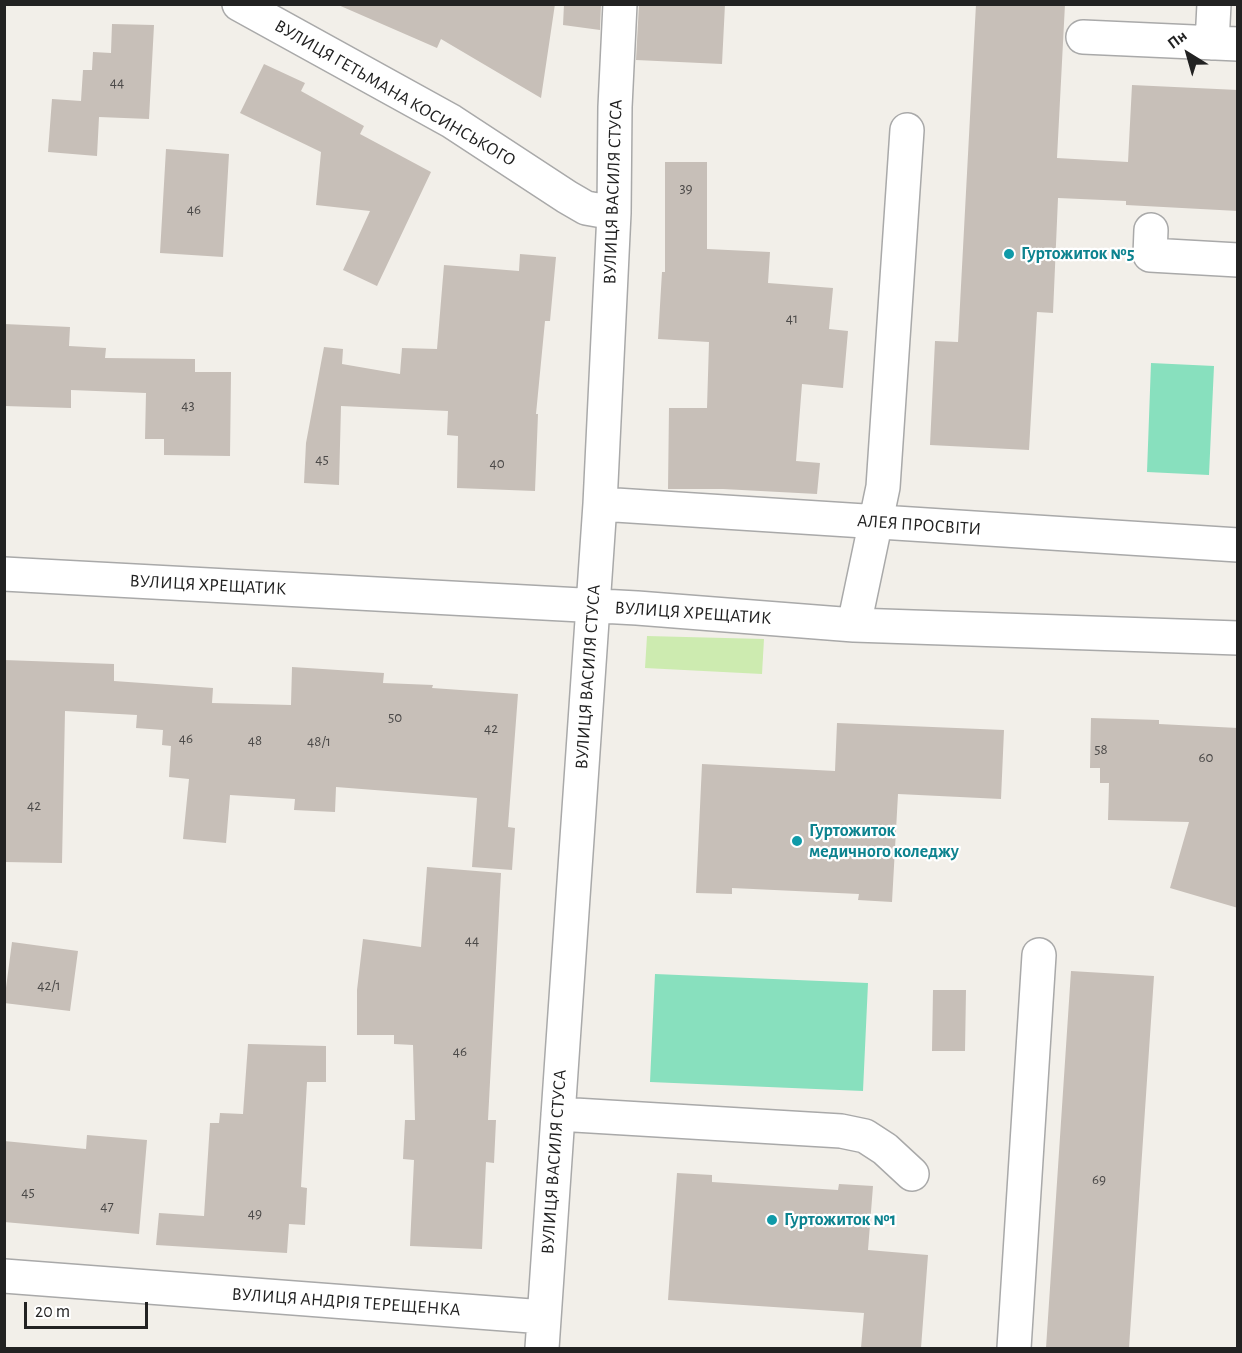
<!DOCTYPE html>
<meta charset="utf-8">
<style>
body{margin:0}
#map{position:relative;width:1242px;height:1353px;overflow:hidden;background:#f2efe9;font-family:"Alegreya Sans",sans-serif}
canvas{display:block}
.frame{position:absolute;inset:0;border:6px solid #222;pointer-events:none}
.north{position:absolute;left:1158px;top:24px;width:60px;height:60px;-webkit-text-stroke:4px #fff;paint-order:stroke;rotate:323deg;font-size:16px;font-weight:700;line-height:24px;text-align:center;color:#222}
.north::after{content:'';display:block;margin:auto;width:21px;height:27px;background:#222;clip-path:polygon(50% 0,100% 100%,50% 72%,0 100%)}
.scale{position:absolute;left:24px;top:1302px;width:124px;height:27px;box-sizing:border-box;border:3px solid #222;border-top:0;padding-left:8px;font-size:18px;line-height:21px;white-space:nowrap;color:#222;-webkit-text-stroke:4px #fff;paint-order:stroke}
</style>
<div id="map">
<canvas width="1242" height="1353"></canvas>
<div class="frame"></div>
<div class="north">Пн</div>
<div class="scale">20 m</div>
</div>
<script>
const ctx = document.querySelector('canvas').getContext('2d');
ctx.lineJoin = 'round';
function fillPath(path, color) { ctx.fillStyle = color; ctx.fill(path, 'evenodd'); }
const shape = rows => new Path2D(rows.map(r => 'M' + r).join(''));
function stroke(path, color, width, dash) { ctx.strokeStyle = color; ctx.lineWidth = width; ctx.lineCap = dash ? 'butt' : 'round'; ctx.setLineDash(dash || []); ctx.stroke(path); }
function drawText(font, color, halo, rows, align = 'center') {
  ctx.font = font + ' "Alegreya Sans",sans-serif'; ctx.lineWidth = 4.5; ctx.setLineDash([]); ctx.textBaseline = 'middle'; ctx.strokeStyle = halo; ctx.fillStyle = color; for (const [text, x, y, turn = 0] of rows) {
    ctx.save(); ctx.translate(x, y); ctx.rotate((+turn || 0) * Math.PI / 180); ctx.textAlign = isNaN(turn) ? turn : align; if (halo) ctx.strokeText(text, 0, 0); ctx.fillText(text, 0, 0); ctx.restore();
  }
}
const grass = shape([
 [647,636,764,639,762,674,645,668]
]);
const pitch = shape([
 [1151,363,1214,366,1209,475,1147,472],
 [655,974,868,983,863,1091,650,1082]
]);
const building = shape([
 [336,4,555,4,541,98,441,39,437,48],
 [564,4,601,4,600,30,563,25],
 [639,4,725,4,722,64,636,60],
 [976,4,1065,4,1057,158,1128,162,1132,85,1238,90,1238,211,1126,205,1126,201,1058,198,1053,313,1037,312,1029,450,930,445,935,341,958,342],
 [112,24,154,25,149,119,99,117,97,156,48,152,52,99,81,101,83,70,92,70,93,52,111,53],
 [264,64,305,83,301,91,364,126,360,134,431,172,377,286,343,270,370,211,316,205,321,152,240,113],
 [166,149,229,154,223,257,160,253],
 [665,162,707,162,707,249,770,252,768,283,833,288,829,329,848,331,843,388,802,384,796,461,820,463,817,494,723,489,668,489,669,408,707,408,709,342,658,339,662,272,665,272],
 [520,254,556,257,550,321,545,321,536,414,538,414,535,491,457,488,458,436,447,435,448,411,341,406,339,485,304,483,306,443,324,347,343,349,342,364,400,374,402,348,437,349,444,265,519,271],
 [4,324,70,327,69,346,106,348,105,358,195,359,195,372,231,372,230,456,164,455,164,439,145,439,146,393,71,390,71,408,4,406],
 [4,660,114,664,114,681,213,688,212,703,291,705,292,667,384,673,383,683,433,685,432,688,518,694,508,827,515,828,512,870,472,867,477,798,336,787,335,812,294,810,295,799,230,795,226,843,183,839,189,779,169,777,171,746,162,745,163,730,136,728,137,715,65,711,62,863,4,862],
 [1091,718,1159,720,1159,724,1238,728,1238,908,1170,888,1189,822,1108,820,1109,783,1100,783,1100,768,1090,768],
 [837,723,1004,730,1001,799,898,794,892,902,858,900,859,894,732,888,732,894,696,893,702,764,835,771],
 [427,867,501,873,488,1120,496,1120,494,1163,486,1162,482,1249,410,1246,414,1160,403,1159,405,1120,415,1120,413,1045,394,1044,394,1035,357,1035,357,990,363,939,421,947],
 [12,942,78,951,70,1011,4,1003],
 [1071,971,1154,976,1129,1348,1046,1348],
 [933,990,966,990,965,1051,932,1051],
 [248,1044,326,1046,326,1082,307,1082,301,1187,307,1188,305,1225,289,1224,287,1253,156,1245,159,1213,204,1216,210,1123,219,1123,220,1113,243,1114],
 [87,1135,147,1140,139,1234,4,1222,4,1141,86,1149],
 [677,1173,712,1175,712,1182,838,1190,839,1184,873,1186,868,1250,928,1255,921,1348,861,1348,864,1313,668,1300]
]);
const minor = shape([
 [239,4,451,121,567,197,586,208,614,213],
 [1083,37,1238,44],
 [1212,43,1214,4],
 [1151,230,1150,255,1238,260],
 [600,504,1238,545],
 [4,574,637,608,854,625,1238,638],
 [854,625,883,487,907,130],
 [558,1114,841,1131,865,1136,885,1149,912,1174],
 [4,1276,544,1317],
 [542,1348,600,504,614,213,615,107,620,4],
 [1014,1348,1039,955]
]);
const markers = [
 [1009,254,6,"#0f9aa8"],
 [797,841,6,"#0f9aa8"],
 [772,1220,6,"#0f9aa8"]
];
const numberNames = [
 ["44",117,82],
 ["39",686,188],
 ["46",194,209],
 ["41",792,318],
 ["43",188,405],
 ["45",322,459],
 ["40",497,463],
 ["50",395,717],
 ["42",491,728],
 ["46",186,738],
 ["48",255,740],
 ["48/1",319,741],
 ["58",1101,749],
 ["60",1206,757],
 ["42",34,805],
 ["44",472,940],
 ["42/1",49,985],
 ["46",460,1051],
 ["69",1099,1179],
 ["45",28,1192],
 ["47",107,1206],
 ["49",255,1213]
];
const streetNames = [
 ["ВУЛИЦЯ ГЕТЬМАНА КОСИНСЬКОГО",395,93,30],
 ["ВУЛИЦЯ ВАСИЛЯ СТУСА",613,192,-88],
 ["АЛЕЯ ПРОСВІТИ",919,525,4],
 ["ВУЛИЦЯ ХРЕЩАТИК",208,585,3],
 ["ВУЛИЦЯ ХРЕЩАТИК",693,613,4],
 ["ВУЛИЦЯ ВАСИЛЯ СТУСА",588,677,-86],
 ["ВУЛИЦЯ ВАСИЛЯ СТУСА",554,1162,-86],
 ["ВУЛИЦЯ АНДРІЯ ТЕРЕЩЕНКА",346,1302,4]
];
const cultureNames = [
 ["Гуртожиток №5",1021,254],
 ["Гуртожиток",809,831],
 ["медичного коледжу",809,852],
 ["Гуртожиток №1",784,1220]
];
fillPath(grass, '#cdebb0');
fillPath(pitch, '#88e0be');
fillPath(building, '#c7bfb8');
stroke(minor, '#a9a9a9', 36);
stroke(minor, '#fff', 33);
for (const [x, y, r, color] of markers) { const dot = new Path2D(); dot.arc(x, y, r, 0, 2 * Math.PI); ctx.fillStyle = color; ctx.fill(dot); stroke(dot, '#fff', 2); }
drawText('15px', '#4b4948', null, numberNames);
drawText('18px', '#222', '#fff', streetNames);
drawText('bold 18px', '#0d838f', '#fff', cultureNames, 'left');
</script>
